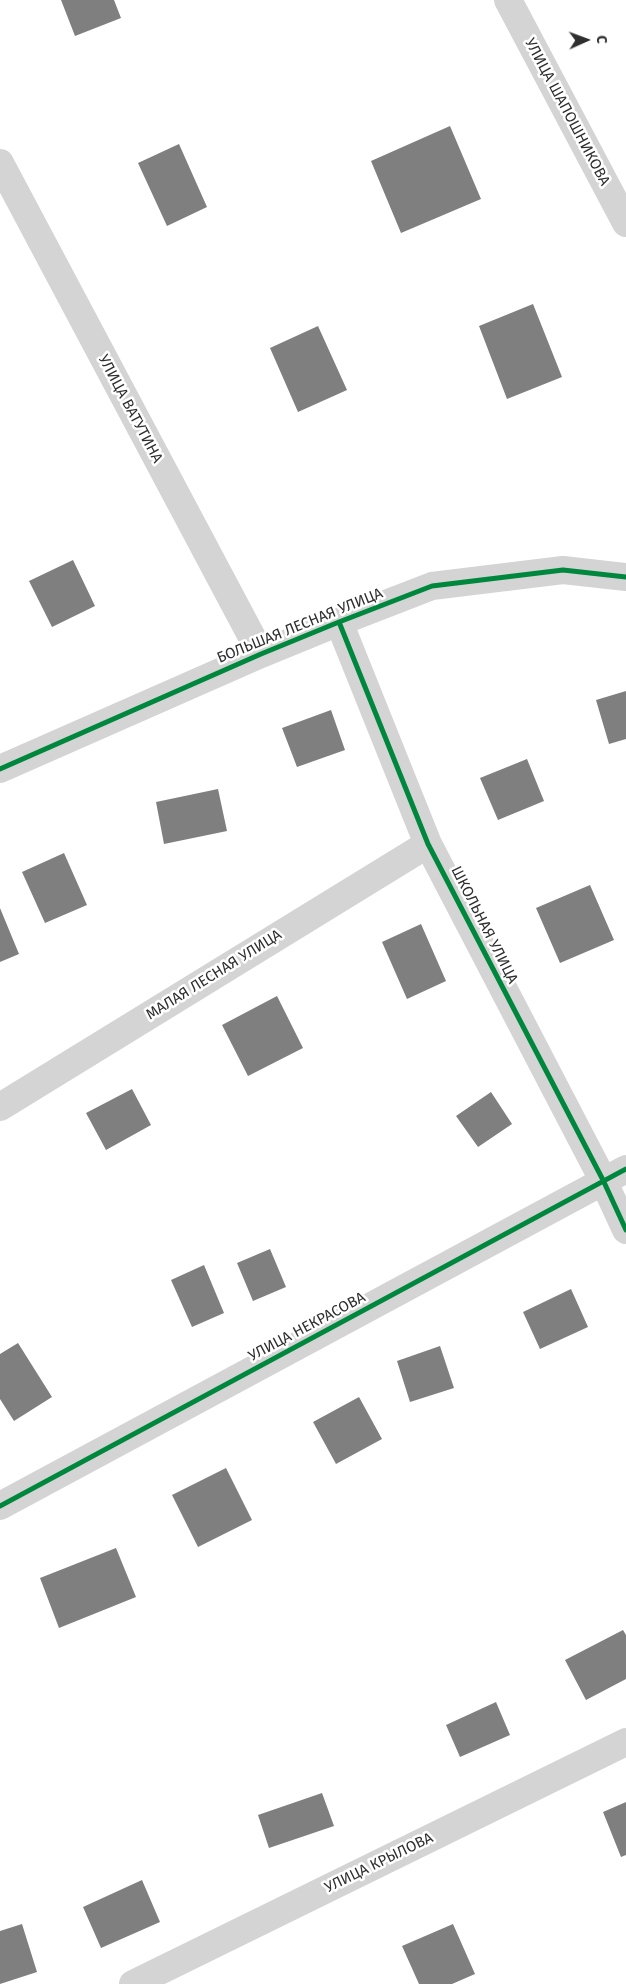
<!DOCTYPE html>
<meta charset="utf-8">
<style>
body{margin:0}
#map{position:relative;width:626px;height:1984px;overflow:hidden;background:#fff;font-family:"Fira Sans",sans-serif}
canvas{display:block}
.north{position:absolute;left:561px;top:15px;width:50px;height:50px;-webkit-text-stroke:4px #fff;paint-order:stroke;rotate:88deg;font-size:14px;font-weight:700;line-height:20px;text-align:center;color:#2f2f2f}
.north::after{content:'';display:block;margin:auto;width:18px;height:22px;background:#2f2f2f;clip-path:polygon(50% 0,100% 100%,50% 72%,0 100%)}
</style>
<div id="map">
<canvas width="626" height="1984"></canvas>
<div class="north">С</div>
</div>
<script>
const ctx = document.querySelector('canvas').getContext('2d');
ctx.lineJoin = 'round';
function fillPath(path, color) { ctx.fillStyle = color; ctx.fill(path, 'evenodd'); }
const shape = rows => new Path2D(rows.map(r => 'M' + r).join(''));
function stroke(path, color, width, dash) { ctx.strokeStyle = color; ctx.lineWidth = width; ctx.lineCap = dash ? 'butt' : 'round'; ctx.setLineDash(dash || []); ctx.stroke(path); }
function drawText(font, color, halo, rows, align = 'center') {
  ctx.font = font + ' "Fira Sans",sans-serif'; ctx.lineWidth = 5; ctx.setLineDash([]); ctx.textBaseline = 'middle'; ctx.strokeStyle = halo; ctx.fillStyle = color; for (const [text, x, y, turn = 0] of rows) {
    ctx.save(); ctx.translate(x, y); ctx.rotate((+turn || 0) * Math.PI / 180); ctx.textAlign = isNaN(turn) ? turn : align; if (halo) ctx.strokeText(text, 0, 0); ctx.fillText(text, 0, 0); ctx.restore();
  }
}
const building = shape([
 [61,0,114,0,121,18,75,36],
 [450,126,481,199,401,233,371,161],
 [179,144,207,207,167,226,138,163],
 [533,304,562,377,507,399,479,326],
 [318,326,347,390,298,412,270,348],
 [73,560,95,606,52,627,29,581],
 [626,691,626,739,609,744,596,700],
 [331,710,345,750,297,767,282,728],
 [527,759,544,801,498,820,480,778],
 [218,789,227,831,164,844,156,802],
 [64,853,87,905,45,923,22,872],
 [590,885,614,940,560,963,536,908],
 [0,908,19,954,0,962],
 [421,924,446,981,407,999,382,942],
 [277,996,303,1048,248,1076,222,1025],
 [132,1089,151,1125,106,1150,86,1113],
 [491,1092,512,1124,478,1147,456,1116],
 [270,1249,286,1287,253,1301,237,1263],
 [204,1265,224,1313,192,1327,171,1280],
 [571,1289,588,1327,540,1349,523,1312],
 [18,1343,52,1397,14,1421,0,1399,0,1354],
 [440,1346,454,1388,410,1402,397,1361],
 [359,1397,382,1439,336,1464,313,1422],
 [226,1468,252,1520,198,1547,172,1495],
 [116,1548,136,1597,59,1628,40,1578],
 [623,1630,626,1635,626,1679,586,1700,565,1660],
 [496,1702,510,1735,460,1757,446,1725],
 [322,1793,334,1826,269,1848,258,1815],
 [626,1802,626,1855,621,1857,603,1812],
 [142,1880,160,1922,101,1948,83,1907],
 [22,1924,37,1972,0,1984,0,1931],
 [453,1924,475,1974,452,1984,419,1984,402,1946]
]);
const minor = shape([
 [508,0,626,223],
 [0,163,261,654],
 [339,622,428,844,603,1180,626,1230],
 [0,769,261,654,339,622,432,586,563,570,626,577],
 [0,1107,428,844],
 [0,1506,626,1169],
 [133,1984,626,1742]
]);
const cycleway = shape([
 [339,622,428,844,603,1180,626,1230],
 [0,769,261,654,339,622,432,586,563,570,626,577],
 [0,1506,626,1169]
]);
const streetNames = [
 ["УЛИЦА ШАПОШНИКОВА",567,112,62],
 ["УЛИЦА ВАТУТИНА",130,409,62],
 ["БОЛЬШАЯ ЛЕСНАЯ УЛИЦА",300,626,-22],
 ["ШКОЛЬНАЯ УЛИЦА",484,925,63],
 ["МАЛАЯ ЛЕСНАЯ УЛИЦА",214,975,-32],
 ["УЛИЦА НЕКРАСОВА",307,1327,-28],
 ["УЛИЦА КРЫЛОВА",379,1863,-26]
];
fillPath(building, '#7f7f7f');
stroke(minor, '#d4d4d4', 28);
stroke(cycleway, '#00873e', 5);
drawText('15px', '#2f2f2f', '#fff', streetNames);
</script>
